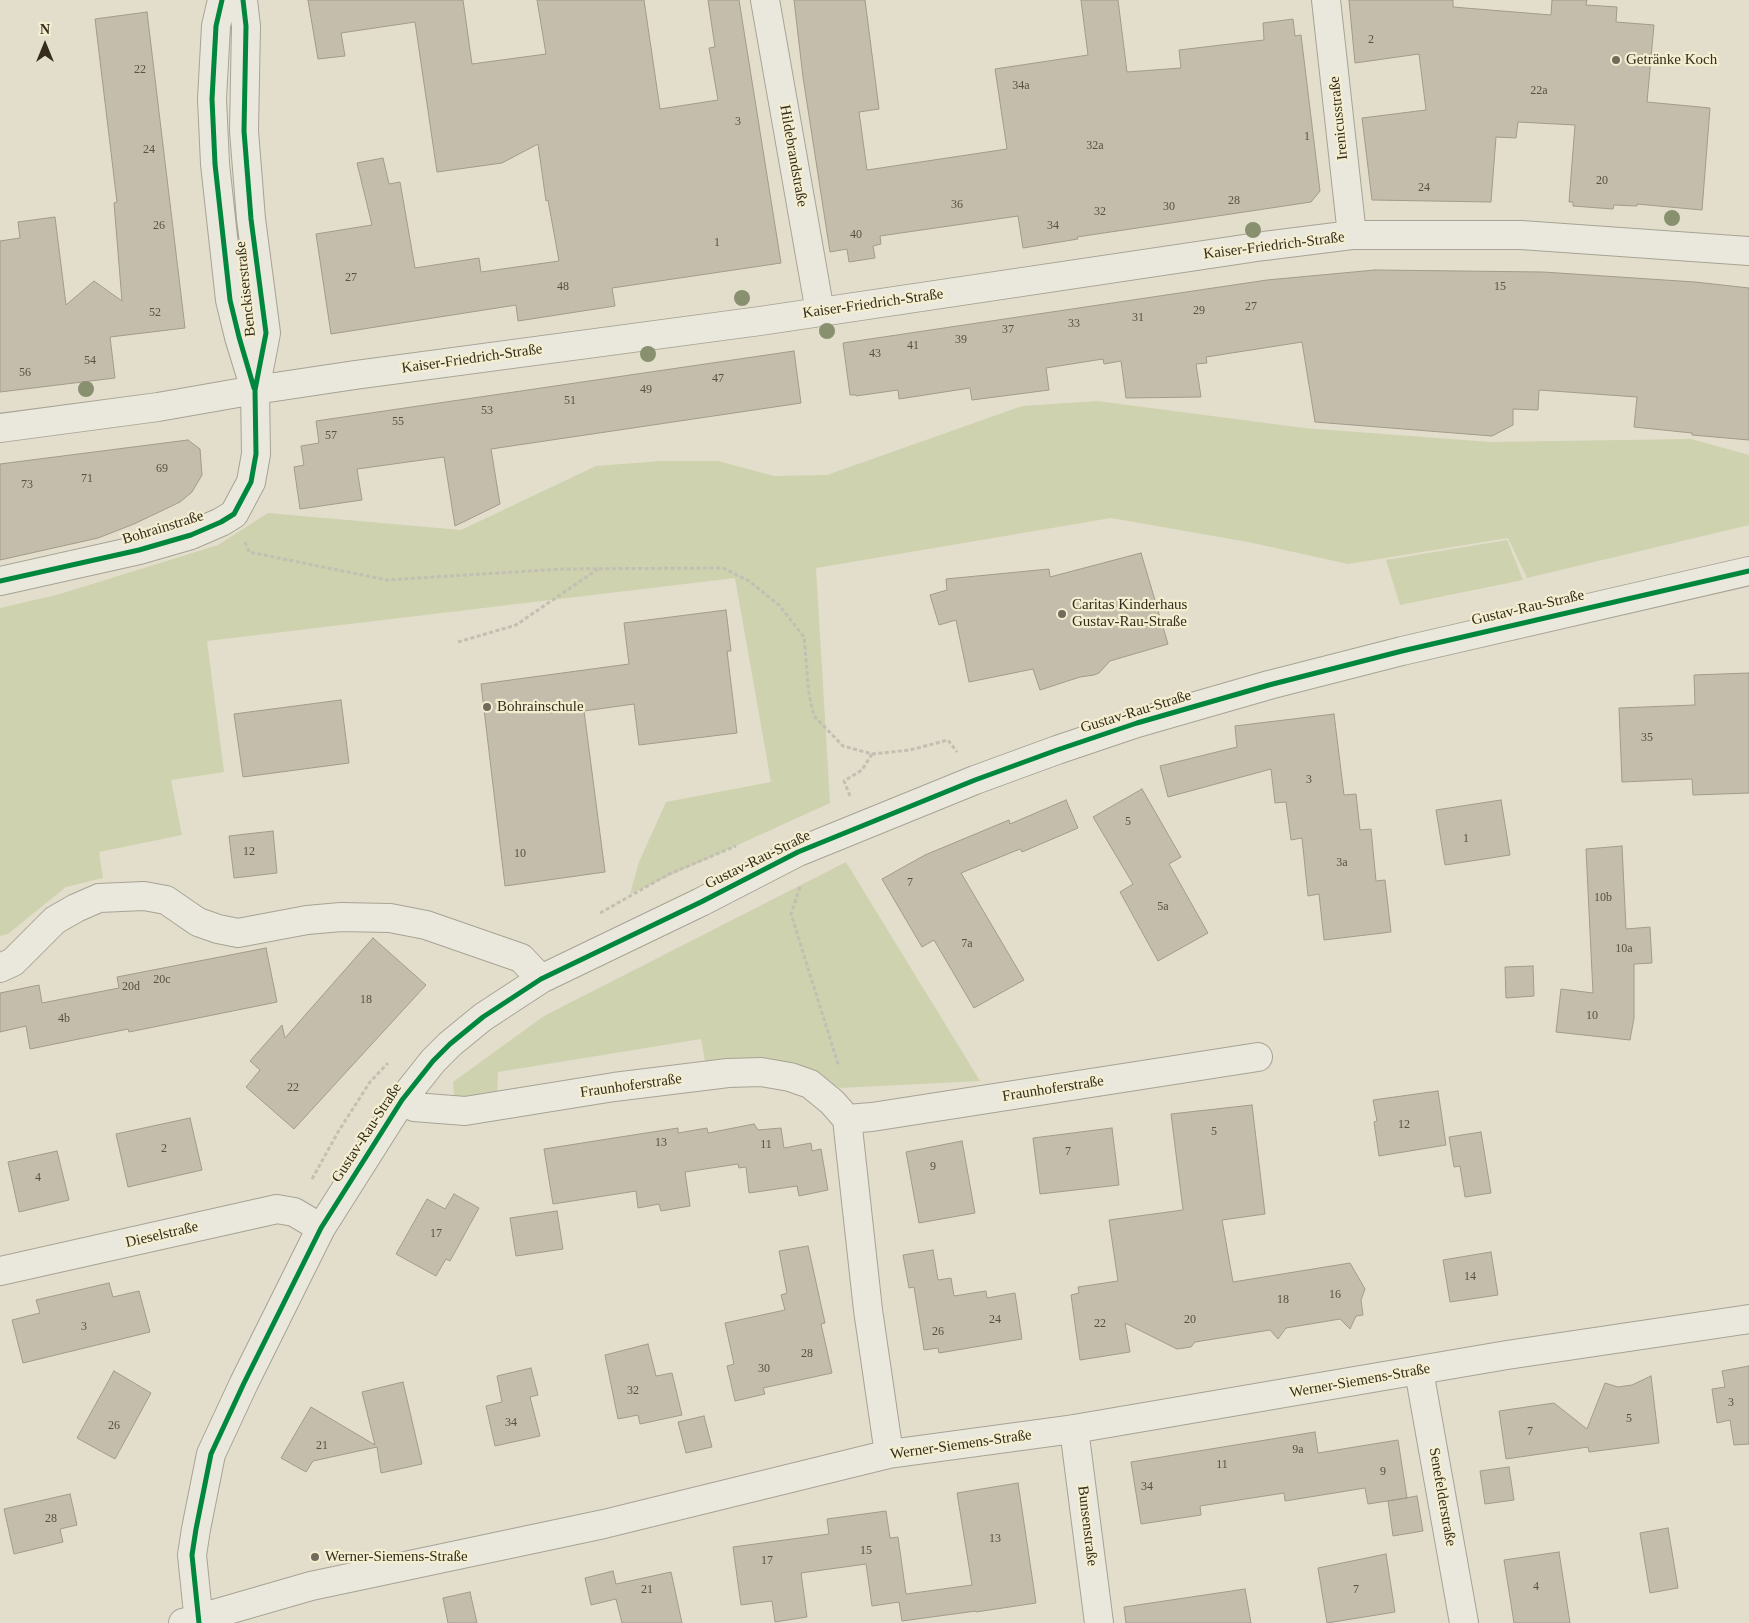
<!DOCTYPE html>
<meta charset="utf-8">
<style>
body{margin:0}
#map{position:relative;width:1749px;height:1623px;overflow:hidden;background:#e2decb;font-family:"Times New Roman",serif}
canvas{display:block}
.north{position:absolute;left:20px;top:20px;width:50px;height:50px;-webkit-text-stroke:4px #f4eed1;paint-order:stroke;rotate:0deg;font-size:14px;font-weight:700;line-height:20px;text-align:center;color:#352c1d}
.north::after{content:'';display:block;margin:auto;width:18px;height:22px;background:#352c1d;clip-path:polygon(50% 0,100% 100%,50% 72%,0 100%)}
</style>
<div id="map">
<canvas width="1749" height="1623"></canvas>
<div class="north">N</div>
</div>
<script>
const ctx = document.querySelector('canvas').getContext('2d');
ctx.lineJoin = 'round';
function fillPath(path, color) { ctx.fillStyle = color; ctx.fill(path, 'evenodd'); }
const shape = rows => new Path2D(rows.map(r => 'M' + r).join(''));
function stroke(path, color, width, dash) { ctx.strokeStyle = color; ctx.lineWidth = width; ctx.lineCap = dash ? 'butt' : 'round'; ctx.setLineDash(dash || []); ctx.stroke(path); }
function drawText(font, color, halo, rows, align = 'center') {
  ctx.font = font + ' "Times New Roman",serif'; ctx.lineWidth = 4.5; ctx.setLineDash([]); ctx.textBaseline = 'middle'; ctx.strokeStyle = halo; ctx.fillStyle = color; for (const [text, x, y, turn = 0] of rows) {
    ctx.save(); ctx.translate(x, y); ctx.rotate((+turn || 0) * Math.PI / 180); ctx.textAlign = isNaN(turn) ? turn : align; if (halo) ctx.strokeText(text, 0, 0); ctx.fillText(text, 0, 0); ctx.restore();
  }
}
const green = shape([
 [1097,401,1304,428,1490,442,1691,439,1749,455,1749,525,1527,578,1508,538,1348,564,1248,542,1111,518,816,568,830,803,630,894,639,862,666,802,771,782,735,578,207,641,224,772,171,780,182,835,99,852,103,878,66,887,8,934,0,936,0,608,60,594,218,545,268,513,461,530,596,466,661,461,718,461,774,476,827,475,1022,406],
 [1507,540,1523,580,1400,605,1386,560],
 [846,862,980,1081,840,1088,799,1065,753,1060,706,1067,701,1039,498,1072,497,1098,462,1101,454,1095,453,1082,544,1016]
]);
const building = shape([
 [308,0,463,0,472,64,546,54,537,0,644,0,660,109,718,100,709,48,715,47,708,0,739,0,781,263,612,288,615,306,518,321,516,305,331,334,316,234,372,225,357,163,383,158,389,184,400,182,415,268,479,258,481,272,559,261,548,200,546,201,538,144,502,163,437,172,415,22,341,33,345,56,318,59,308,0],
 [794,0,865,0,879,109,859,112,867,170,1007,149,995,69,1088,55,1081,0,1118,0,1127,72,1181,68,1179,50,1264,40,1263,23,1293,19,1295,36,1301,35,1320,191,1311,202,1077,237,1078,239,1023,248,1018,216,880,236,881,244,873,246,875,258,849,262,847,249,830,252,803,77,794,0],
 [1349,0,1453,0,1453,7,1551,15,1552,0,1587,0,1586,5,1617,7,1616,22,1654,25,1647,102,1710,108,1702,210,1637,204,1637,206,1614,205,1613,209,1573,206,1573,202,1569,202,1575,125,1518,122,1516,138,1496,137,1491,202,1372,200,1362,118,1426,110,1419,54,1355,63,1349,0],
 [147,12,185,328,110,337,115,378,0,392,0,241,20,238,18,222,55,217,66,305,94,281,122,301,114,203,117,202,95,19,147,12],
 [1375,270,1543,272,1695,282,1749,288,1749,440,1692,435,1692,433,1634,427,1637,397,1539,390,1538,410,1513,409,1513,425,1492,436,1315,422,1302,342,1206,357,1207,363,1196,364,1201,397,1126,398,1121,361,1104,364,1103,359,1046,368,1049,390,972,400,970,388,899,399,898,390,856,396,856,395,850,395,843,343,1267,280,1375,270],
 [794,351,801,403,491,449,500,504,455,526,444,457,357,469,362,500,300,509,294,467,304,465,301,446,319,443,316,421,794,351],
 [188,440,200,449,202,475,192,492,180,502,134,524,98,538,0,560,0,464,188,440],
 [1141,553,1168,644,1110,661,1099,673,1094,675,1080,677,1040,690,1033,669,969,682,956,620,939,625,930,595,947,590,946,579,1049,569,1050,577,1141,553],
 [726,610,731,651,727,651,737,733,639,745,634,704,584,711,605,872,505,886,481,684,629,664,624,623,726,610],
 [1749,673,1749,793,1693,795,1692,779,1622,782,1619,708,1695,705,1694,675,1749,673],
 [341,700,349,763,243,777,234,714,341,700],
 [1334,714,1344,795,1356,794,1360,830,1371,829,1376,881,1385,880,1391,932,1324,940,1319,894,1308,896,1302,838,1291,840,1286,802,1275,803,1271,769,1168,797,1160,766,1237,747,1235,726,1334,714],
 [1142,789,1181,857,1169,864,1208,933,1158,961,1120,892,1133,884,1093,817,1142,789],
 [1066,800,1078,828,1022,852,1020,849,961,873,1024,980,974,1008,934,940,922,947,882,879,925,855,1009,820,1010,824,1066,800],
 [1501,800,1510,855,1445,865,1436,810,1501,800],
 [273,831,277,873,234,878,229,836,273,831],
 [1622,846,1626,929,1650,927,1652,963,1634,964,1634,1018,1630,1040,1556,1032,1561,989,1593,993,1586,849,1622,846],
 [373,938,426,985,294,1129,246,1087,260,1070,250,1061,282,1025,285,1038,373,938],
 [266,948,277,1002,129,1032,128,1029,30,1049,26,1026,0,1032,0,993,39,985,42,1003,119,988,117,977,266,948],
 [1533,966,1534,996,1506,998,1505,967,1533,966],
 [1438,1091,1446,1145,1379,1156,1374,1122,1377,1121,1373,1100,1438,1091],
 [1252,1105,1265,1214,1222,1220,1233,1282,1350,1263,1365,1289,1361,1300,1363,1315,1356,1316,1350,1329,1340,1319,1286,1328,1278,1339,1270,1330,1195,1342,1191,1347,1177,1349,1125,1323,1130,1352,1080,1360,1071,1295,1079,1293,1078,1287,1118,1281,1109,1220,1183,1210,1171,1114,1252,1105],
 [190,1118,202,1170,128,1187,116,1134,190,1118],
 [754,1124,758,1130,781,1128,784,1148,811,1143,812,1151,821,1149,828,1190,799,1196,797,1186,749,1193,746,1167,739,1168,738,1164,685,1172,690,1206,661,1211,659,1204,638,1208,636,1191,553,1204,544,1149,678,1128,678,1133,707,1128,708,1133,754,1124],
 [1112,1128,1119,1185,1040,1194,1033,1138,1112,1128],
 [1481,1132,1491,1193,1465,1197,1460,1166,1454,1167,1449,1137,1481,1132],
 [962,1141,975,1213,919,1223,906,1152,962,1141],
 [57,1151,69,1200,19,1212,8,1162,57,1151],
 [454,1194,479,1208,450,1261,446,1259,436,1276,396,1254,427,1199,445,1209,454,1194],
 [557,1211,563,1249,516,1256,510,1218,557,1211],
 [808,1246,825,1323,821,1324,832,1373,763,1388,765,1394,735,1401,727,1366,734,1364,725,1323,785,1310,781,1295,787,1293,779,1251,808,1246],
 [933,1250,938,1280,951,1278,954,1296,986,1291,987,1298,1015,1293,1022,1339,939,1353,938,1348,924,1350,914,1287,909,1288,903,1255,933,1250],
 [1491,1252,1498,1295,1450,1302,1443,1260,1491,1252],
 [109,1283,113,1297,139,1291,150,1332,23,1363,12,1320,40,1313,36,1300,109,1283],
 [648,1344,656,1376,672,1373,682,1415,640,1424,638,1415,618,1419,605,1355,648,1344],
 [1749,1366,1749,1444,1734,1445,1730,1420,1717,1423,1712,1389,1725,1387,1722,1371,1749,1366],
 [531,1368,538,1395,530,1397,540,1436,495,1446,486,1406,502,1402,497,1376,531,1368],
 [114,1371,151,1393,115,1459,77,1438,114,1371],
 [1651,1376,1659,1443,1589,1452,1588,1447,1506,1459,1499,1411,1554,1403,1587,1429,1605,1383,1618,1387,1632,1385,1651,1376],
 [403,1382,422,1464,381,1473,377,1447,313,1461,306,1472,281,1458,311,1407,375,1445,362,1392,403,1382],
 [704,1416,712,1447,686,1453,678,1422,704,1416],
 [1315,1432,1318,1453,1398,1440,1407,1498,1368,1504,1365,1488,1285,1501,1284,1493,1200,1506,1201,1515,1141,1524,1131,1462,1315,1432],
 [1509,1467,1514,1500,1485,1504,1480,1471,1509,1467],
 [1018,1483,1036,1603,976,1612,976,1611,902,1621,899,1602,872,1606,866,1564,801,1573,807,1617,775,1622,772,1601,741,1605,733,1547,829,1534,827,1519,886,1511,890,1538,898,1537,906,1594,972,1585,957,1493,1018,1483],
 [70,1494,77,1525,60,1529,63,1542,14,1554,4,1509,70,1494],
 [1417,1496,1423,1531,1393,1536,1388,1501,1417,1496],
 [1668,1528,1678,1588,1650,1593,1640,1533,1668,1528],
 [1559,1552,1570,1623,1514,1623,1504,1560,1559,1552],
 [1386,1554,1395,1612,1327,1623,1318,1568,1386,1554],
 [613,1571,616,1584,671,1572,682,1623,622,1623,616,1599,591,1605,585,1578,613,1571],
 [1245,1589,1251,1623,1126,1623,1124,1607,1245,1589],
 [470,1592,477,1623,448,1623,443,1598,470,1592]
]);
const path = shape([
 [245,542,249,552,387,580,561,569,723,568,749,581,779,605,804,637,809,694,814,716,843,746,872,754,910,750,948,740,957,752],
 [458,642,516,625,598,569],
 [850,796,844,781,862,770,872,754],
 [800,887,791,914,839,1067],
 [600,913,669,874,736,846],
 [312,1179,338,1132,370,1082,388,1063]
]);
const minor = shape([
 [222,0,216,26,212,99,215,164,230,300,239,337,254,386],
 [765,0,820,312],
 [1326,0,1352,235],
 [0,428,158,407,255,390,355,375,760,321,1264,246,1352,235,1521,235,1749,251],
 [0,581,139,550,191,535,221,522,234,514,251,482,256,454,255,390,266,333,251,219,244,131,246,26,243,0],
 [0,968,13,962,55,920,76,908,99,898,144,896,166,900,198,922,218,929,238,933,307,920,341,917,390,918,426,925,521,958,541,979],
 [402,1100,414,1107,465,1111,614,1087,728,1073,761,1072,790,1077,810,1084,832,1102,847,1119,868,1310,889,1454],
 [847,1119,872,1117,1258,1057],
 [0,1271,277,1209,294,1212,321,1228],
 [1419,1371,1464,1623],
 [1074,1429,1099,1623],
 [183,1623,311,1586,604,1524,889,1454,1074,1429,1507,1355,1749,1319],
 [199,1623,192,1555,196,1529,211,1454,244,1383,321,1228,402,1100,433,1061,450,1044,483,1017,541,979,701,902,798,852,975,780,1057,750,1137,723,1269,685,1402,651,1749,571]
]);
const cycleway = shape([
 [222,0,216,26,212,99,215,164,230,300,239,337,254,388],
 [0,581,139,550,191,535,221,522,234,514,251,482,256,454,255,390,266,333,251,219,244,131,246,26,243,0],
 [199,1623,192,1555,196,1529,211,1454,244,1383,321,1228,402,1100,433,1061,450,1044,483,1017,541,979,701,902,798,852,975,780,1057,750,1137,723,1269,685,1402,651,1749,571]
]);
const trees = [
 [1672,218],
 [1253,230],
 [742,298],
 [827,331],
 [648,354],
 [86,389]
];
const markers = [
 [1616,60,5,"#726a5a"],
 [1062,614,5,"#726a5a"],
 [487,707,5,"#726a5a"],
 [315,1557,5,"#726a5a"]
];
const numberNames = [
 ["2",1371,40],
 ["22",140,70],
 ["34a",1021,86],
 ["22a",1539,91],
 ["3",738,122],
 ["1",1307,137],
 ["32a",1095,146],
 ["24",149,150],
 ["20",1602,181],
 ["24",1424,188],
 ["28",1234,201],
 ["36",957,205],
 ["30",1169,207],
 ["32",1100,212],
 ["26",159,226],
 ["34",1053,226],
 ["40",856,235],
 ["1",717,243],
 ["27",351,278],
 ["48",563,287],
 ["15",1500,287],
 ["27",1251,307],
 ["29",1199,311],
 ["52",155,313],
 ["31",1138,318],
 ["33",1074,324],
 ["37",1008,330],
 ["39",961,340],
 ["41",913,346],
 ["43",875,354],
 ["54",90,361],
 ["56",25,373],
 ["47",718,379],
 ["49",646,390],
 ["51",570,401],
 ["53",487,411],
 ["55",398,422],
 ["57",331,436],
 ["69",162,469],
 ["71",87,479],
 ["73",27,485],
 ["35",1647,738],
 ["3",1309,780],
 ["5",1128,822],
 ["1",1466,839],
 ["12",249,852],
 ["10",520,854],
 ["3a",1342,863],
 ["7",910,883],
 ["10b",1603,898],
 ["5a",1163,907],
 ["7a",967,944],
 ["10a",1624,949],
 ["20c",162,980],
 ["20d",131,987],
 ["18",366,1000],
 ["10",1592,1016],
 ["4b",64,1019],
 ["22",293,1088],
 ["12",1404,1125],
 ["5",1214,1132],
 ["13",661,1143],
 ["11",766,1145],
 ["2",164,1149],
 ["7",1068,1152],
 ["9",933,1167],
 ["4",38,1178],
 ["17",436,1234],
 ["14",1470,1277],
 ["16",1335,1295],
 ["18",1283,1300],
 ["24",995,1320],
 ["20",1190,1320],
 ["22",1100,1324],
 ["3",84,1327],
 ["26",938,1332],
 ["28",807,1354],
 ["30",764,1369],
 ["32",633,1391],
 ["3",1731,1403],
 ["5",1629,1419],
 ["34",511,1423],
 ["26",114,1426],
 ["7",1530,1432],
 ["21",322,1446],
 ["9a",1298,1450],
 ["11",1222,1465],
 ["9",1383,1472],
 ["34",1147,1487],
 ["28",51,1519],
 ["13",995,1539],
 ["15",866,1551],
 ["17",767,1561],
 ["4",1536,1587],
 ["21",647,1590],
 ["7",1356,1590]
];
const poiNames = [
 ["Getränke Koch",1626,60],
 ["Caritas Kinderhaus",1072,605],
 ["Gustav-Rau-Straße",1072,622],
 ["Bohrainschule",497,707],
 ["Werner-Siemens-Straße",325,1557]
];
const streetNames = [
 ["Irenicusstraße",1339,118,-96],
 ["Hildebrandstraße",793,156,80],
 ["Kaiser-Friedrich-Straße",1274,246,-7],
 ["Benckiserstraße",246,289,-96],
 ["Kaiser-Friedrich-Straße",873,304,-8],
 ["Kaiser-Friedrich-Straße",472,359,-8],
 ["Bohrainstraße",163,528,-17],
 ["Gustav-Rau-Straße",1528,608,-13],
 ["Gustav-Rau-Straße",1136,712,-17],
 ["Gustav-Rau-Straße",758,860,-26],
 ["Fraunhoferstraße",631,1086,-8],
 ["Fraunhoferstraße",1053,1089,-9],
 ["Gustav-Rau-Straße",367,1133,-57],
 ["Dieselstraße",162,1235,-13],
 ["Werner-Siemens-Straße",1360,1381,-10],
 ["Werner-Siemens-Straße",961,1445,-8],
 ["Senefelderstraße",1442,1497,80],
 ["Bunsenstraße",1087,1526,83]
];
fillPath(green, '#ced2ae');
fillPath(building, '#c5bdac');
stroke(building, '#a29a8b', 1);
stroke(minor, '#a7a395', 30);
stroke(path, '#c3bfb3', 3, [4, 2.5]);
stroke(minor, '#eae8dc', 28);
stroke(cycleway, '#00873e', 5);
ctx.fillStyle = '#899070';
for (const [x, y] of trees) { ctx.beginPath(); ctx.arc(x, y, 8, 0, 2 * Math.PI); ctx.fill(); }
for (const [x, y, r, color] of markers) { const dot = new Path2D(); dot.arc(x, y, r, 0, 2 * Math.PI); ctx.fillStyle = color; ctx.fill(dot); stroke(dot, '#f4eed1', 2); }
drawText('12px', '#595041', null, numberNames);
drawText('15px', '#352c1d', '#f4eed1', poiNames, 'left');
drawText('15px', '#352c1d', '#f4eed1', streetNames);
</script>
